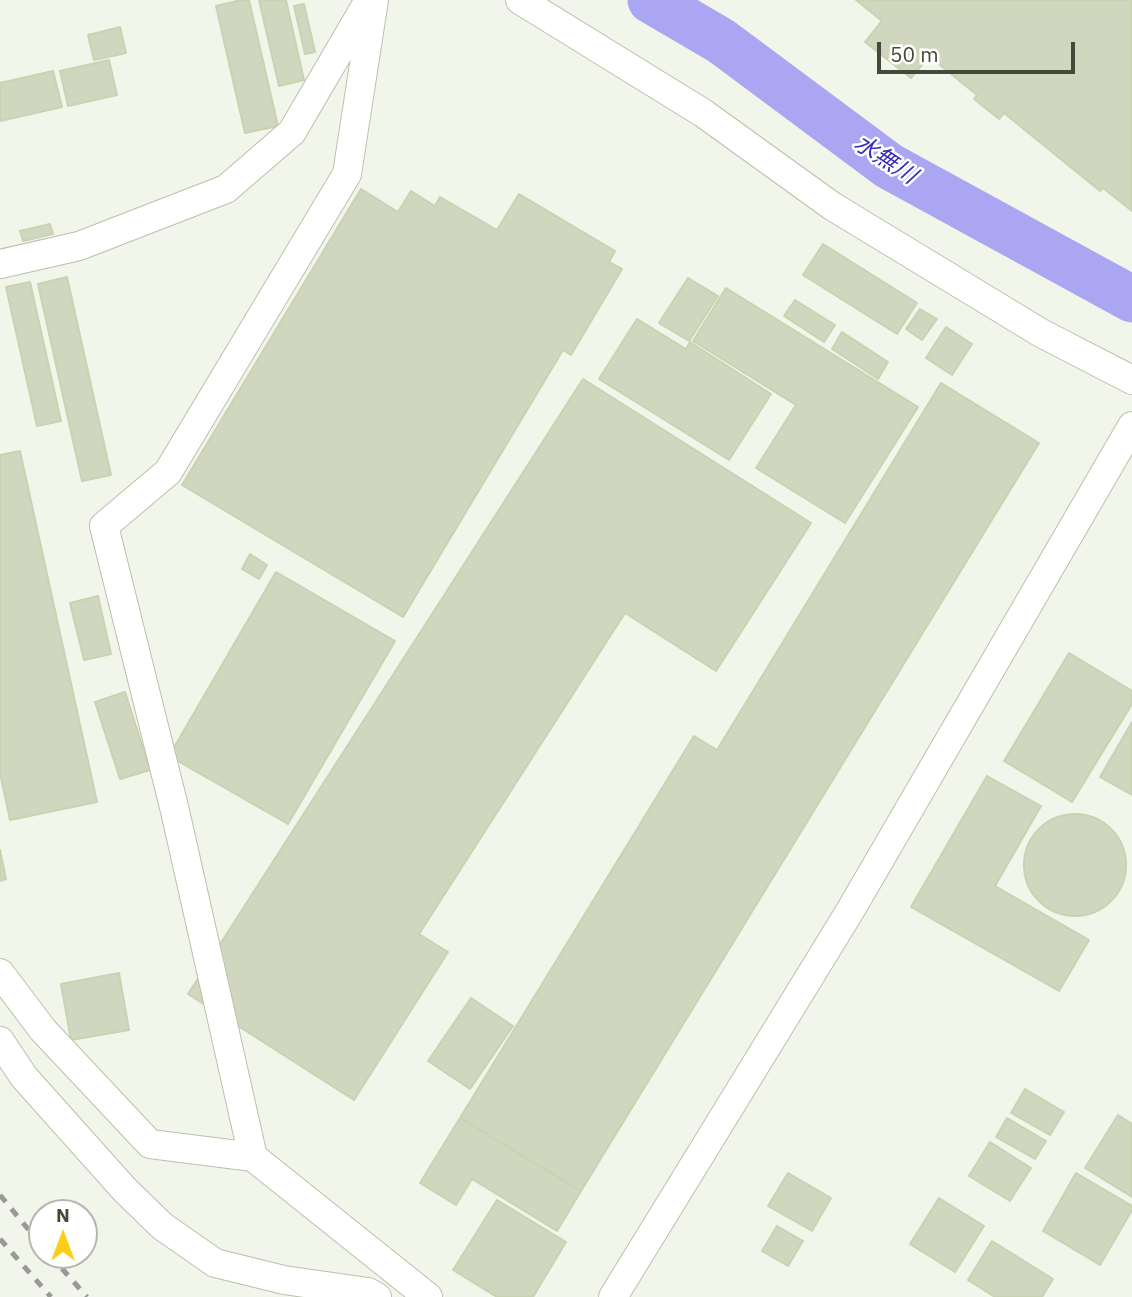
<!DOCTYPE html>
<meta charset="utf-8">
<style>
body{margin:0}
#map{position:relative;width:1132px;height:1297px;overflow:hidden;background:#f2f5ea;font-family:"IBM Plex Sans",sans-serif}
canvas{display:block}
.north{position:absolute;left:28px;top:1199px;width:70px;height:70px;box-sizing:border-box;background:#fff;border:2px solid #b5b7af;border-radius:50%;rotate:0deg;font-size:19px;font-weight:700;line-height:28px;text-align:center;color:#454a38}
.north::after{content:'';display:block;margin:auto;width:24px;height:32px;background:#fdce19;clip-path:polygon(50% 0,100% 100%,50% 72%,0 100%)}
.scale{position:absolute;left:877px;top:42px;width:198px;height:32px;box-sizing:border-box;border:4px solid #454a38;border-top:0;padding-left:9px;font-size:21px;line-height:24px;white-space:nowrap;color:#454a38;-webkit-text-stroke:5px #fff;paint-order:stroke}
</style>
<div id="map">
<canvas width="1132" height="1297"></canvas>
<div class="north">N</div>
<div class="scale">50 m</div>
</div>
<script>
const ctx = document.querySelector('canvas').getContext('2d');
ctx.lineJoin = 'round';
const shape = rows => new Path2D(rows.map(r => 'M' + r).join(''));
function stroke(path, color, width, dash) { ctx.strokeStyle = color; ctx.lineWidth = width; ctx.lineCap = dash ? 'butt' : 'round'; ctx.setLineDash(dash || []); ctx.stroke(path); }
function fillPath(path, color) { ctx.fillStyle = color; ctx.fill(path, 'evenodd'); }
function drawText(font, color, halo, rows, align = 'center') {
  ctx.font = font + ' "IBM Plex Sans","Noto Sans JP",sans-serif'; ctx.lineWidth = 5; ctx.setLineDash([]); ctx.textBaseline = 'middle'; ctx.strokeStyle = halo; ctx.fillStyle = color; for (const [text, x, y, turn = 0] of rows) {
    ctx.save(); ctx.translate(x, y); ctx.rotate((+turn || 0) * Math.PI / 180); ctx.textAlign = isNaN(turn) ? turn : align; if (halo) ctx.strokeText(text, 0, 0); ctx.fillText(text, 0, 0); ctx.restore();
  }
}
const river = shape([
 [651,0,721,41,889,166,1132,299]
]);
const building = shape([
 [241,0,249,0,278,126,245,133,216,6,241,0],
 [259,0,286,0,304,80,279,86,259,0],
 [856,0,1132,0,1132,211,1103,188,1100,191,1004,113,999,119,974,99,977,95,929,56,911,78,865,42,882,21,856,0],
 [304,4,315,52,305,54,294,6,304,4],
 [120,27,126,53,94,60,88,35,120,27],
 [109,60,117,95,68,106,60,71,109,60],
 [53,71,62,107,0,121,0,83,53,71],
 [361,189,398,212,411,191,435,206,440,197,497,230,519,194,615,251,609,262,622,269,571,355,563,350,403,617,182,485,361,189],
 [50,224,53,234,23,241,20,231,50,224],
 [823,244,917,303,897,334,803,275,823,244],
 [67,277,111,475,82,481,38,284,67,277],
 [688,278,718,296,689,341,659,323,688,278],
 [30,282,61,421,37,426,6,287,30,282],
 [726,288,918,407,845,523,756,468,796,405,693,341,726,288],
 [795,300,835,325,824,342,784,316,795,300],
 [920,309,937,319,922,340,906,329,920,309],
 [637,319,686,349,690,342,771,394,729,460,599,379,637,319],
 [946,327,972,344,952,375,926,358,946,327],
 [842,332,888,362,878,379,832,349,842,332],
 [583,379,811,523,716,671,625,613,419,934,448,952,354,1100,188,994,583,379],
 [941,383,1039,443,581,1191,460,1118,694,736,717,750,941,383],
 [20,451,97,802,10,820,0,773,0,455,20,451],
 [250,554,267,565,259,579,242,569,250,554],
 [276,572,395,641,288,824,169,756,276,572],
 [98,596,111,654,84,660,70,603,98,596],
 [1069,653,1132,691,1132,704,1072,802,1004,761,1069,653],
 [125,692,150,770,120,779,95,702,125,692],
 [1132,722,1132,795,1100,777,1132,722],
 [987,776,1041,806,995,886,1089,940,1059,991,911,907,987,776],
 '1024 865a51 51 0 1 1 102 0a51 51 0 1 1-102 0Z',
 [0,850,6,879,0,881,0,850],
 [119,973,129,1030,71,1040,61,984,119,973],
 [471,998,513,1026,470,1089,428,1061,471,998],
 [1025,1089,1064,1112,1050,1135,1011,1113,1025,1089],
 [1118,1115,1132,1124,1132,1197,1085,1168,1118,1115],
 [460,1118,581,1191,557,1231,472,1179,456,1205,420,1183,460,1118],
 [1007,1118,1046,1141,1035,1159,996,1137,1007,1118],
 [990,1142,1031,1168,1010,1201,969,1176,990,1142],
 [788,1173,831,1198,812,1231,768,1206,788,1173],
 [1076,1173,1132,1206,1132,1210,1100,1265,1043,1231,1076,1173],
 [939,1198,984,1226,955,1272,910,1244,939,1198],
 [497,1200,566,1242,533,1297,497,1297,453,1270,497,1200],
 [777,1226,803,1241,788,1266,762,1251,777,1226],
 [992,1241,1053,1279,1042,1297,995,1297,968,1280,992,1241]
]);
const minor = shape([
 [374,0,347,174,168,472,104,526,175,811,253,1157,428,1297],
 [520,0,703,113,832,206,1041,333,1132,380],
 [0,264,79,246,226,189,292,132,368,2],
 [0,973,43,1030,150,1144,253,1157],
 [0,1041,24,1077,125,1190,162,1226,215,1263,284,1280,368,1292,377,1297],
 [613,1297,850,911,1132,426]
]);
const rail = shape([
 [0,1195,42,1246],
 [0,1239,51,1297],
 [50,1255,87,1297]
]);
const waterNames = [
 ["水無川",885,160,33]
];
stroke(river, '#aaa6f2', 47);
fillPath(building, '#d1d7bf');
stroke(building, '#cad2b2', 2);
stroke(minor, '#bbc1ac', 30);
stroke(minor, '#fff', 28);
stroke(rail, '#999', 5, [9, 9]);
drawText('italic 23px', '#372eb9', '#fff', waterNames);
</script>
